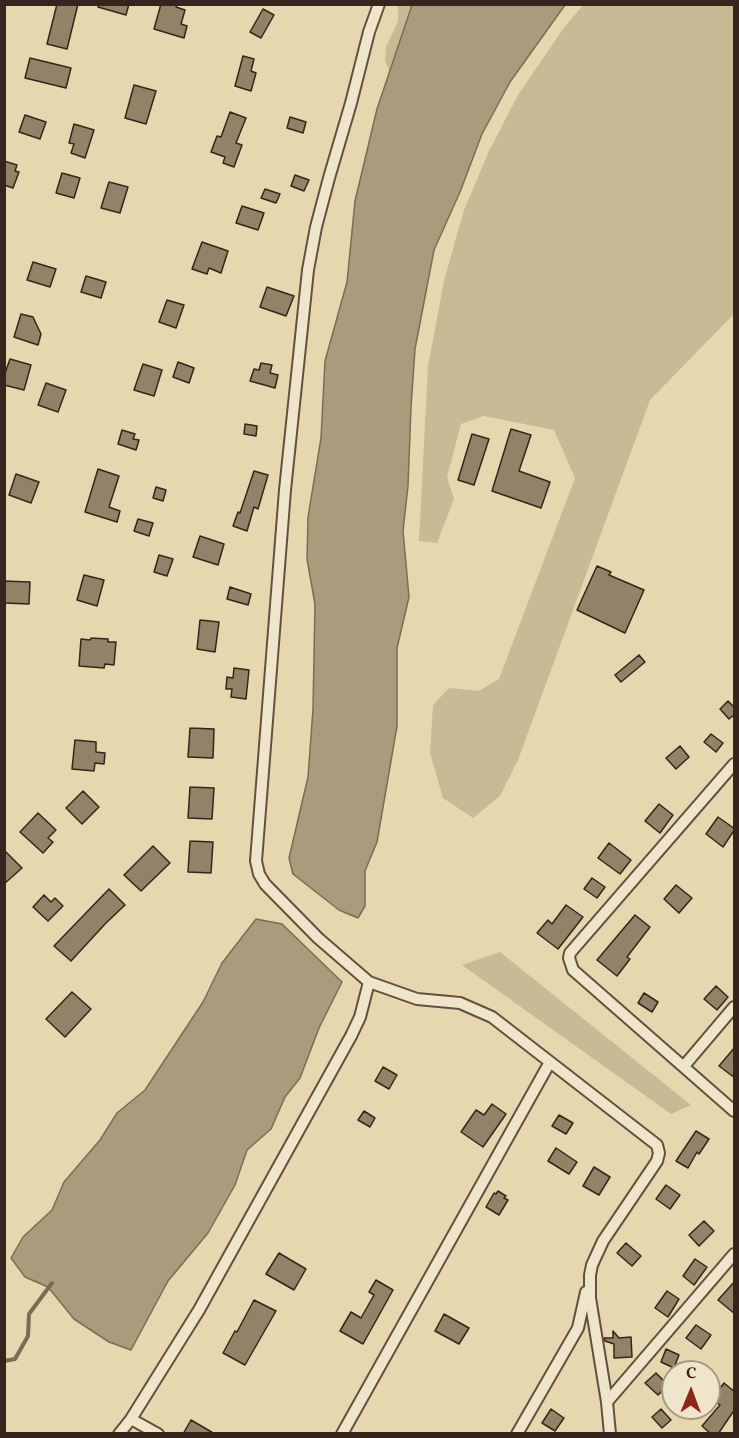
<!DOCTYPE html>
<meta charset="utf-8">
<style>
body{margin:0}
#map{position:relative;width:739px;height:1438px;overflow:hidden;background:#e7d7ae;font-family:Vollkorn,serif}
canvas{display:block}
.frame{position:absolute;inset:0;border:6px solid #37241c;pointer-events:none}
.north{position:absolute;left:661px;top:1360px;width:60px;height:60px;box-sizing:border-box;background:#efe5ca;border:2px solid #a59884;border-radius:50%;rotate:1deg;font-size:16px;font-weight:700;line-height:24px;text-align:center;color:#37241c}
.north::after{content:'';display:block;margin:auto;width:21px;height:27px;background:#8f2418;clip-path:polygon(50% 0,100% 100%,50% 72%,0 100%)}
</style>
<div id="map">
<canvas width="739" height="1438"></canvas>
<div class="frame"></div>
<div class="north">С</div>
</div>
<script>
const ctx = document.querySelector('canvas').getContext('2d');
ctx.lineJoin = 'round';
function fillPath(path, color) { ctx.fillStyle = color; ctx.fill(path, 'evenodd'); }
const shape = rows => new Path2D(rows.map(r => 'M' + r).join(''));
function stroke(path, color, width, dash) { ctx.strokeStyle = color; ctx.lineWidth = width; ctx.lineCap = dash ? 'butt' : 'round'; ctx.setLineDash(dash || []); ctx.stroke(path); }
const green = shape([
 [398,5,412,5,390,73,385,61,386,47,398,21],
 [583,5,734,5,734,314,650,400,518,760,500,796,473,818,443,798,430,753,433,705,449,688,479,691,499,679,575,478,554,430,484,416,461,424,447,477,454,499,437,543,419,541,428,366,444,281,464,210,489,151,518,95,563,29],
 [500,952,691,1105,671,1114,462,965]
]);
const water = shape([
 [412,5,565,5,510,82,482,134,460,192,434,250,415,349,411,407,408,486,403,531,409,597,397,648,397,726,377,842,365,871,365,906,358,918,339,910,293,874,289,858,308,777,313,709,315,604,307,559,308,517,321,438,325,361,347,282,355,201,377,109,412,5],
 [256,919,282,924,342,982,319,1028,300,1078,285,1097,271,1129,247,1150,235,1185,208,1233,168,1281,131,1350,109,1342,74,1319,48,1287,25,1277,11,1258,23,1237,52,1210,64,1182,100,1140,117,1113,145,1090,203,1002,222,963,256,919]
]);
const stream = shape([
 [4,1361,15,1359,28,1336,29,1314,52,1283]
]);
const building = shape([
 [57,4,78,4,67,49,47,44,57,4],
 [98,4,129,4,126,15,98,7,98,4],
 [161,4,177,4,176,7,185,10,181,24,187,26,184,38,154,29,161,4],
 [263,9,274,15,261,38,250,32,263,9],
 [243,56,254,59,251,71,256,73,251,91,235,86,243,56],
 [30,58,71,68,66,88,25,78,30,58],
 [134,85,156,91,146,124,125,118,134,85],
 [230,112,246,118,236,143,242,145,234,167,223,163,225,157,211,152,217,136,221,137,230,112],
 [25,115,46,122,40,139,19,132,25,115],
 [290,117,306,122,303,133,287,128,290,117],
 [74,124,94,130,85,158,71,153,74,144,69,143,74,124],
 [4,161,17,165,15,171,19,172,13,188,4,185,4,161],
 [62,173,80,178,74,198,56,193,62,173],
 [295,175,309,180,304,191,291,186,295,175],
 [109,182,128,187,120,213,101,208,109,182],
 [265,189,280,194,276,203,261,198,265,189],
 [242,206,264,213,258,230,236,223,242,206],
 [202,242,228,251,221,273,209,268,207,274,192,269,202,242],
 [33,262,56,269,50,287,27,280,33,262],
 [86,276,106,282,101,298,81,292,86,276],
 [267,287,294,296,286,316,260,307,267,287],
 [167,300,184,305,176,328,159,322,167,300],
 [21,314,33,317,41,334,38,345,14,337,21,314],
 [10,359,31,365,24,390,4,385,4,376,10,359],
 [178,362,194,368,189,383,173,377,178,362],
 [261,363,272,365,270,373,278,375,275,388,250,381,254,369,259,370,261,363],
 [143,364,162,370,154,396,134,390,143,364],
 [46,383,66,390,58,412,38,405,46,383],
 [245,424,257,426,256,436,244,434,245,424],
 [511,429,531,435,519,471,550,482,541,508,492,491,511,429],
 [122,430,135,434,133,439,139,440,136,450,118,444,122,430],
 [472,434,489,439,474,485,458,480,472,434],
 [98,469,119,476,109,507,120,511,117,522,85,512,98,469],
 [254,471,268,475,258,509,254,507,247,531,233,526,238,512,240,513,254,471],
 [16,474,39,482,31,503,9,495,16,474],
 [156,487,166,490,163,501,153,498,156,487],
 [138,519,153,523,149,536,134,531,138,519],
 [200,536,224,544,218,565,193,557,200,536],
 [159,555,173,559,167,576,154,572,159,555],
 [597,566,611,572,609,575,644,590,625,633,577,610,597,566],
 [84,575,104,580,97,606,77,600,84,575],
 [4,581,30,582,29,604,4,603,4,581],
 [230,587,251,594,248,605,227,599,230,587],
 [200,620,219,622,215,652,197,649,200,620],
 [91,638,108,639,108,642,116,642,114,665,105,664,104,668,79,666,81,639,90,640,91,638],
 [639,655,645,662,621,682,615,675,639,655],
 [234,668,249,670,246,699,231,697,232,689,226,689,227,677,233,678,234,668],
 [728,701,735,708,735,714,729,719,720,709,728,701],
 [190,728,214,729,213,758,188,757,190,728],
 [711,734,723,743,716,752,704,742,711,734],
 [75,740,96,742,96,752,105,753,104,764,95,763,94,771,72,769,75,740],
 [680,746,689,757,676,769,666,758,680,746],
 [190,787,214,788,212,819,188,818,190,787],
 [83,791,99,807,82,824,66,808,83,791],
 [659,804,673,815,660,833,645,821,659,804],
 [38,813,56,830,48,838,53,842,43,853,20,832,38,813],
 [718,817,735,829,723,847,706,834,718,817],
 [190,841,213,842,211,873,188,872,190,841],
 [609,843,631,860,620,874,598,858,609,843],
 [153,846,170,863,141,891,124,875,153,846],
 [4,850,22,868,4,884,4,850],
 [592,878,605,887,597,898,584,889,592,878],
 [676,885,692,898,679,913,664,899,676,885],
 [109,889,125,905,106,923,71,961,54,946,109,889],
 [44,895,51,902,55,898,63,906,48,921,33,907,44,895],
 [566,905,583,917,558,949,537,933,548,920,552,924,566,905],
 [635,915,650,927,627,957,630,959,617,976,597,960,635,915],
 [716,986,728,997,717,1010,704,999,716,986],
 [72,992,91,1009,65,1037,46,1019,72,992],
 [644,993,658,1002,652,1012,638,1003,644,993],
 [735,1047,735,1078,719,1066,735,1047],
 [383,1067,397,1075,389,1089,375,1081,383,1067],
 [492,1104,506,1114,483,1147,461,1132,476,1110,484,1115,492,1104],
 [364,1111,375,1118,370,1127,358,1120,364,1111],
 [559,1115,573,1123,566,1134,552,1126,559,1115],
 [696,1131,709,1139,699,1154,697,1152,688,1168,676,1161,696,1131],
 [556,1148,577,1162,569,1174,548,1161,556,1148],
 [594,1167,610,1177,599,1195,583,1186,594,1167],
 [666,1185,680,1195,670,1209,656,1199,666,1185],
 [498,1191,506,1196,504,1198,508,1200,499,1215,486,1207,494,1193,496,1194,498,1191],
 [704,1221,714,1231,699,1246,689,1235,704,1221],
 [626,1243,641,1256,632,1266,617,1253,626,1243],
 [279,1253,306,1269,294,1290,266,1274,279,1253],
 [695,1259,707,1267,694,1285,683,1276,695,1259],
 [376,1280,393,1290,363,1344,340,1331,351,1312,361,1318,374,1295,369,1292,376,1280],
 [735,1281,735,1314,718,1300,735,1281],
 [667,1291,679,1299,668,1317,655,1308,667,1291],
 [254,1300,276,1311,245,1365,223,1353,235,1331,237,1332,254,1300],
 [444,1314,469,1328,459,1344,435,1331,444,1314],
 [696,1325,711,1335,701,1349,686,1338,696,1325],
 [613,1331,619,1338,631,1337,632,1357,614,1358,614,1344,605,1341,604,1338,613,1338,613,1331],
 [666,1349,679,1355,674,1368,661,1362,666,1349],
 [656,1373,668,1385,658,1395,645,1383,656,1373],
 [724,1383,735,1392,735,1409,718,1434,711,1434,702,1426,720,1405,712,1399,724,1383],
 [551,1409,564,1418,555,1431,542,1423,551,1409],
 [661,1409,671,1420,662,1428,652,1417,661,1409],
 [191,1420,215,1434,183,1434,191,1420]
]);
const minor = shape([
 [379,4,369,32,351,103,329,178,316,227,308,270,285,490,256,861,259,874,265,884,318,938,369,982,417,999,460,1003,492,1017,657,1145,659,1153,657,1161,603,1241,592,1265,590,1275,590,1298,607,1402,610,1434],
 [734,764,570,953,569,958,573,970,734,1111],
 [684,1066,734,1007],
 [607,1402,734,1254],
 [131,1419,158,1434],
 [119,1434,131,1419,199,1310,351,1036,360,1017,369,982],
 [342,1434,550,1062],
 [517,1434,578,1328,586,1292]
]);
fillPath(green, '#c9b995');
fillPath(water, '#ab9a7c');
stroke(water, '#7d6b56', 1.5);
stroke(stream, '#7d6b56', 4);
fillPath(building, '#938168');
stroke(building, '#37241c', 1.5);
stroke(minor, '#635140', 14);
stroke(minor, '#efe5ca', 10);
</script>
